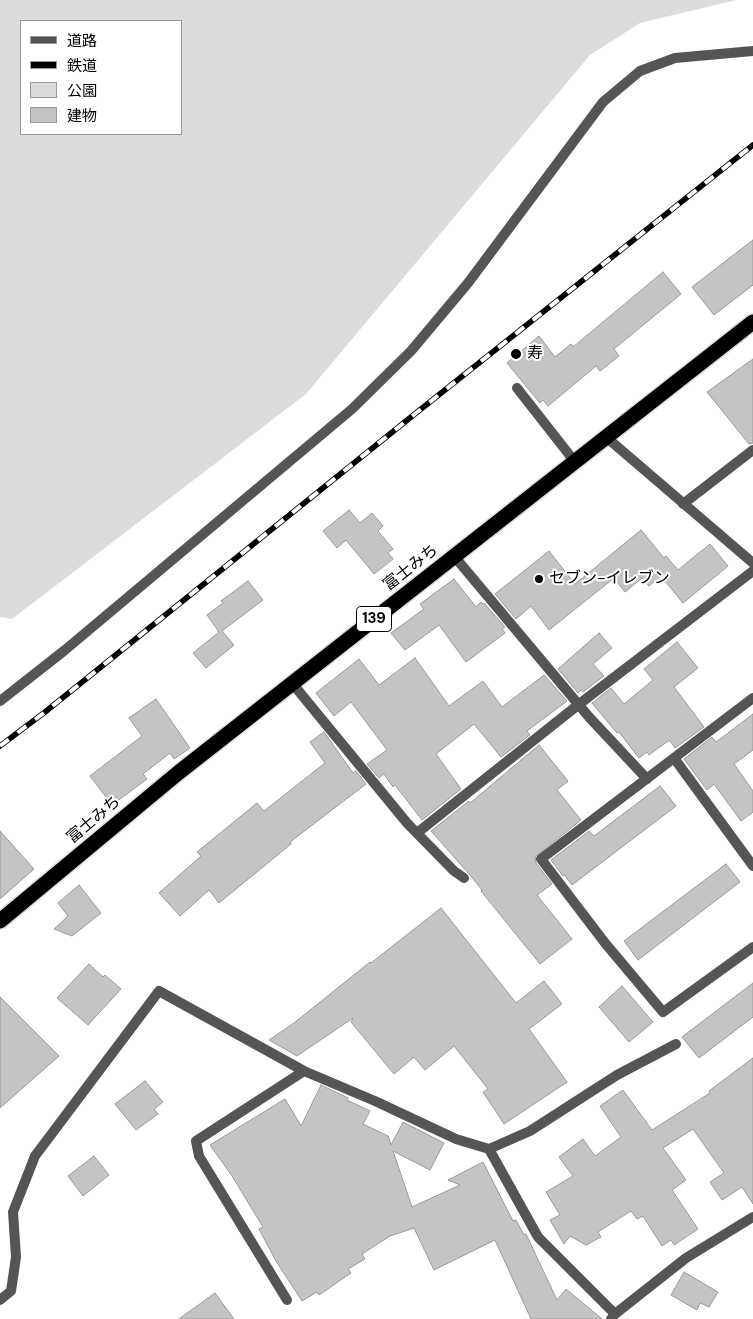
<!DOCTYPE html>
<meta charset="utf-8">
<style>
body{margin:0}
#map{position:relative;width:753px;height:1319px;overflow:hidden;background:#fff;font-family:"DM Sans","Noto Sans JP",sans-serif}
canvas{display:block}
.legend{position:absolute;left:20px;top:20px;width:162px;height:115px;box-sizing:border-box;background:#fff;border:1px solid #999;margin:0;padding:6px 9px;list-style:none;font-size:15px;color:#000}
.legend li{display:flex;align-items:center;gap:10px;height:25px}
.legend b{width:25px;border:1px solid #999}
</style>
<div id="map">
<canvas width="753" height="1319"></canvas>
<ul class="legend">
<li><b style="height:6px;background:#555"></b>道路</li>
<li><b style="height:6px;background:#000"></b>鉄道</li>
<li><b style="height:14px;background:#dcdcdc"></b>公園</li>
<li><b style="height:14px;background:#c4c4c4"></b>建物</li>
</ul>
</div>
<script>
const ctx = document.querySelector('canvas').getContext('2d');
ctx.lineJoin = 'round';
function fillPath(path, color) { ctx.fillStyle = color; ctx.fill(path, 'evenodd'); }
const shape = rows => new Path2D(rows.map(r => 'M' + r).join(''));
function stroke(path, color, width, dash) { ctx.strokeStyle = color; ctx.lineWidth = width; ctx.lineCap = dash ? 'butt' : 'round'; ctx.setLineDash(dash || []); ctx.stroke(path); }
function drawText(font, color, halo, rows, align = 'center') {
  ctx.font = font + ' "DM Sans","Noto Sans JP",sans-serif'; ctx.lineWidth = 4; ctx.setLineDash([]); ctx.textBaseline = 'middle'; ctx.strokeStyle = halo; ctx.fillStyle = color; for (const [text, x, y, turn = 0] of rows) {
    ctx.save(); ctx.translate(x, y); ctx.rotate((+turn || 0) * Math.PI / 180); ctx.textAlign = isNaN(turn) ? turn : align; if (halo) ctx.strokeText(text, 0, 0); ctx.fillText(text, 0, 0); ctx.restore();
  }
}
const green = shape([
 [0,0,736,0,640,23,590,55,306,394,12,619,0,617],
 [21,21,181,21,181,134,21,134]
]);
const building = shape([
 [753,240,753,285,714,315,692,287,753,240],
 [663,272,681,294,614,349,619,356,600,371,596,366,548,406,543,400,540,403,507,363,539,336,555,357,571,344,573,347,663,272],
 [753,359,753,443,749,444,707,392,753,359],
 [349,510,360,523,372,513,383,526,378,531,393,549,388,553,393,559,374,574,346,540,337,548,323,531,349,510],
 [641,530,664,558,666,556,678,570,710,544,728,566,683,603,661,576,649,586,642,578,625,592,614,578,549,630,531,606,516,619,495,594,549,551,575,584,641,530],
 [454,579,476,607,481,602,483,604,484,603,505,627,502,629,505,633,466,662,439,625,405,650,391,633,424,609,420,604,454,579],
 [248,581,263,600,222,631,234,645,206,668,193,653,219,632,207,615,223,603,221,601,248,581],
 [599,633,612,648,593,664,604,676,583,692,581,690,578,693,558,669,599,633],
 [677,642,698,668,674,687,704,727,675,748,670,741,668,741,649,755,647,752,639,758,619,732,617,733,592,703,611,688,624,704,653,680,644,669,677,642],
 [415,658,449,706,483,681,502,707,544,675,567,701,527,731,530,735,501,757,474,724,436,754,461,789,422,820,395,785,393,787,384,774,379,778,367,764,387,750,351,702,334,716,316,693,359,659,379,685,415,658],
 [156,699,190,748,174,759,170,753,143,774,147,779,112,805,90,776,142,736,129,718,156,699],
 [753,714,753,750,734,764,753,791,753,812,741,821,714,784,707,790,684,759,712,737,716,742,753,714],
 [324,732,353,773,356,771,366,784,290,842,291,844,219,903,209,890,180,916,159,893,201,856,197,852,257,803,264,811,325,763,310,742,324,732],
 [539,745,568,781,557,790,581,820,535,857,536,863,552,884,537,895,572,939,540,964,481,891,482,890,470,875,431,831,469,801,470,803,539,745],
 [660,786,676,806,572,885,564,875,563,876,551,860,589,831,594,836,660,786],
 [0,831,34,869,0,899,0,831],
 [726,864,740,882,638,960,624,941,726,864],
 [79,885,101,913,72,936,54,929,68,916,58,903,79,885],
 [441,908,516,1003,544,981,562,1004,529,1029,567,1082,504,1124,483,1092,488,1089,454,1046,425,1070,414,1057,394,1074,351,1022,353,1018,297,1056,269,1040,294,1023,370,962,371,963,441,908],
 [89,964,103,977,105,975,121,989,88,1025,57,998,89,964],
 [753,983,753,1017,699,1058,682,1037,753,983],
 [622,986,653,1022,629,1042,599,1007,622,986],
 [0,997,59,1056,0,1108,0,997],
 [753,1058,753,1204,742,1187,722,1200,710,1182,724,1173,693,1129,663,1148,686,1180,672,1190,698,1229,674,1245,671,1240,662,1246,643,1216,637,1219,631,1211,598,1232,601,1237,586,1245,570,1236,564,1244,550,1220,560,1215,546,1192,573,1176,559,1157,583,1139,595,1156,621,1137,600,1106,623,1090,652,1130,710,1093,709,1091,753,1058],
 [145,1081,163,1102,154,1109,158,1114,136,1130,115,1104,145,1081],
 [321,1085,348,1098,347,1100,370,1111,363,1124,388,1136,391,1145,403,1122,444,1143,430,1170,393,1151,412,1207,460,1185,448,1180,483,1162,513,1221,516,1220,524,1235,526,1234,557,1300,566,1289,602,1319,531,1319,495,1240,434,1270,414,1228,390,1236,362,1254,365,1259,348,1269,351,1273,319,1295,317,1292,302,1301,276,1261,259,1229,263,1227,232,1176,210,1145,285,1099,301,1126,321,1085],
 [94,1156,109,1175,83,1196,68,1176,94,1156],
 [684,1272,718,1292,709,1307,700,1303,697,1310,671,1295,684,1272],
 [215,1293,234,1319,179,1319,215,1293]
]);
const street = shape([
 [517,388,575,462],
 [606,437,753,563],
 [683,504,753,450],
 [454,556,589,717,647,779],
 [292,683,407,823,454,871,464,878],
 [753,698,541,859,605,943,663,1012,753,947],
 [0,701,65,650,352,409,411,351,468,283,603,102,640,71,675,58,753,51],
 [674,758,753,866],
 [417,833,578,705,753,571],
 [489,1149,538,1237,615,1314,611,1319],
 [0,1300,11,1291,16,1257,13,1212,35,1156,159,991,304,1071,375,1101,456,1139,489,1149,530,1131,617,1075,676,1044],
 [287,1300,199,1156,196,1141,304,1071],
 [615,1314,686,1258,753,1217]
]);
const highway = shape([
 [0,921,178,773,753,322]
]);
const rail = shape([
 [0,746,45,712,416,413,753,145]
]);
const markers = [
 [516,354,6,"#000"],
 [539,579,5,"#000"]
];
const shields = [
 [374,619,35]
];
const shieldNames = [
 ["139",374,619]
];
const poiNames = [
 ["寿",527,354],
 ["セブン-イレブン",549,579]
];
const streetNames = [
 ["富士みち",411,568,-38],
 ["富士みち",94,820,-40]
];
fillPath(green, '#dcdcdc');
fillPath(building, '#c4c4c4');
stroke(building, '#999', 1);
stroke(highway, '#dbdbdb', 18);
stroke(street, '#555', 10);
stroke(highway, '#000', 15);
stroke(rail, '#000', 5.5);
stroke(rail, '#fff', 4, [11]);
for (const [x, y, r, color] of markers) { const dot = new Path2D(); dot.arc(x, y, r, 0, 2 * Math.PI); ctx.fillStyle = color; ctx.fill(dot); stroke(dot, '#fff', 2); }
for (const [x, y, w] of shields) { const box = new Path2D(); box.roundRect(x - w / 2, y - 12.5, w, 25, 4); ctx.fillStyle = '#fff'; ctx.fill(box); stroke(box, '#000', 1); }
drawText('bold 15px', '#000', null, shieldNames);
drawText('16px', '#000', '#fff', poiNames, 'left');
drawText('16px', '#000', '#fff', streetNames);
</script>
